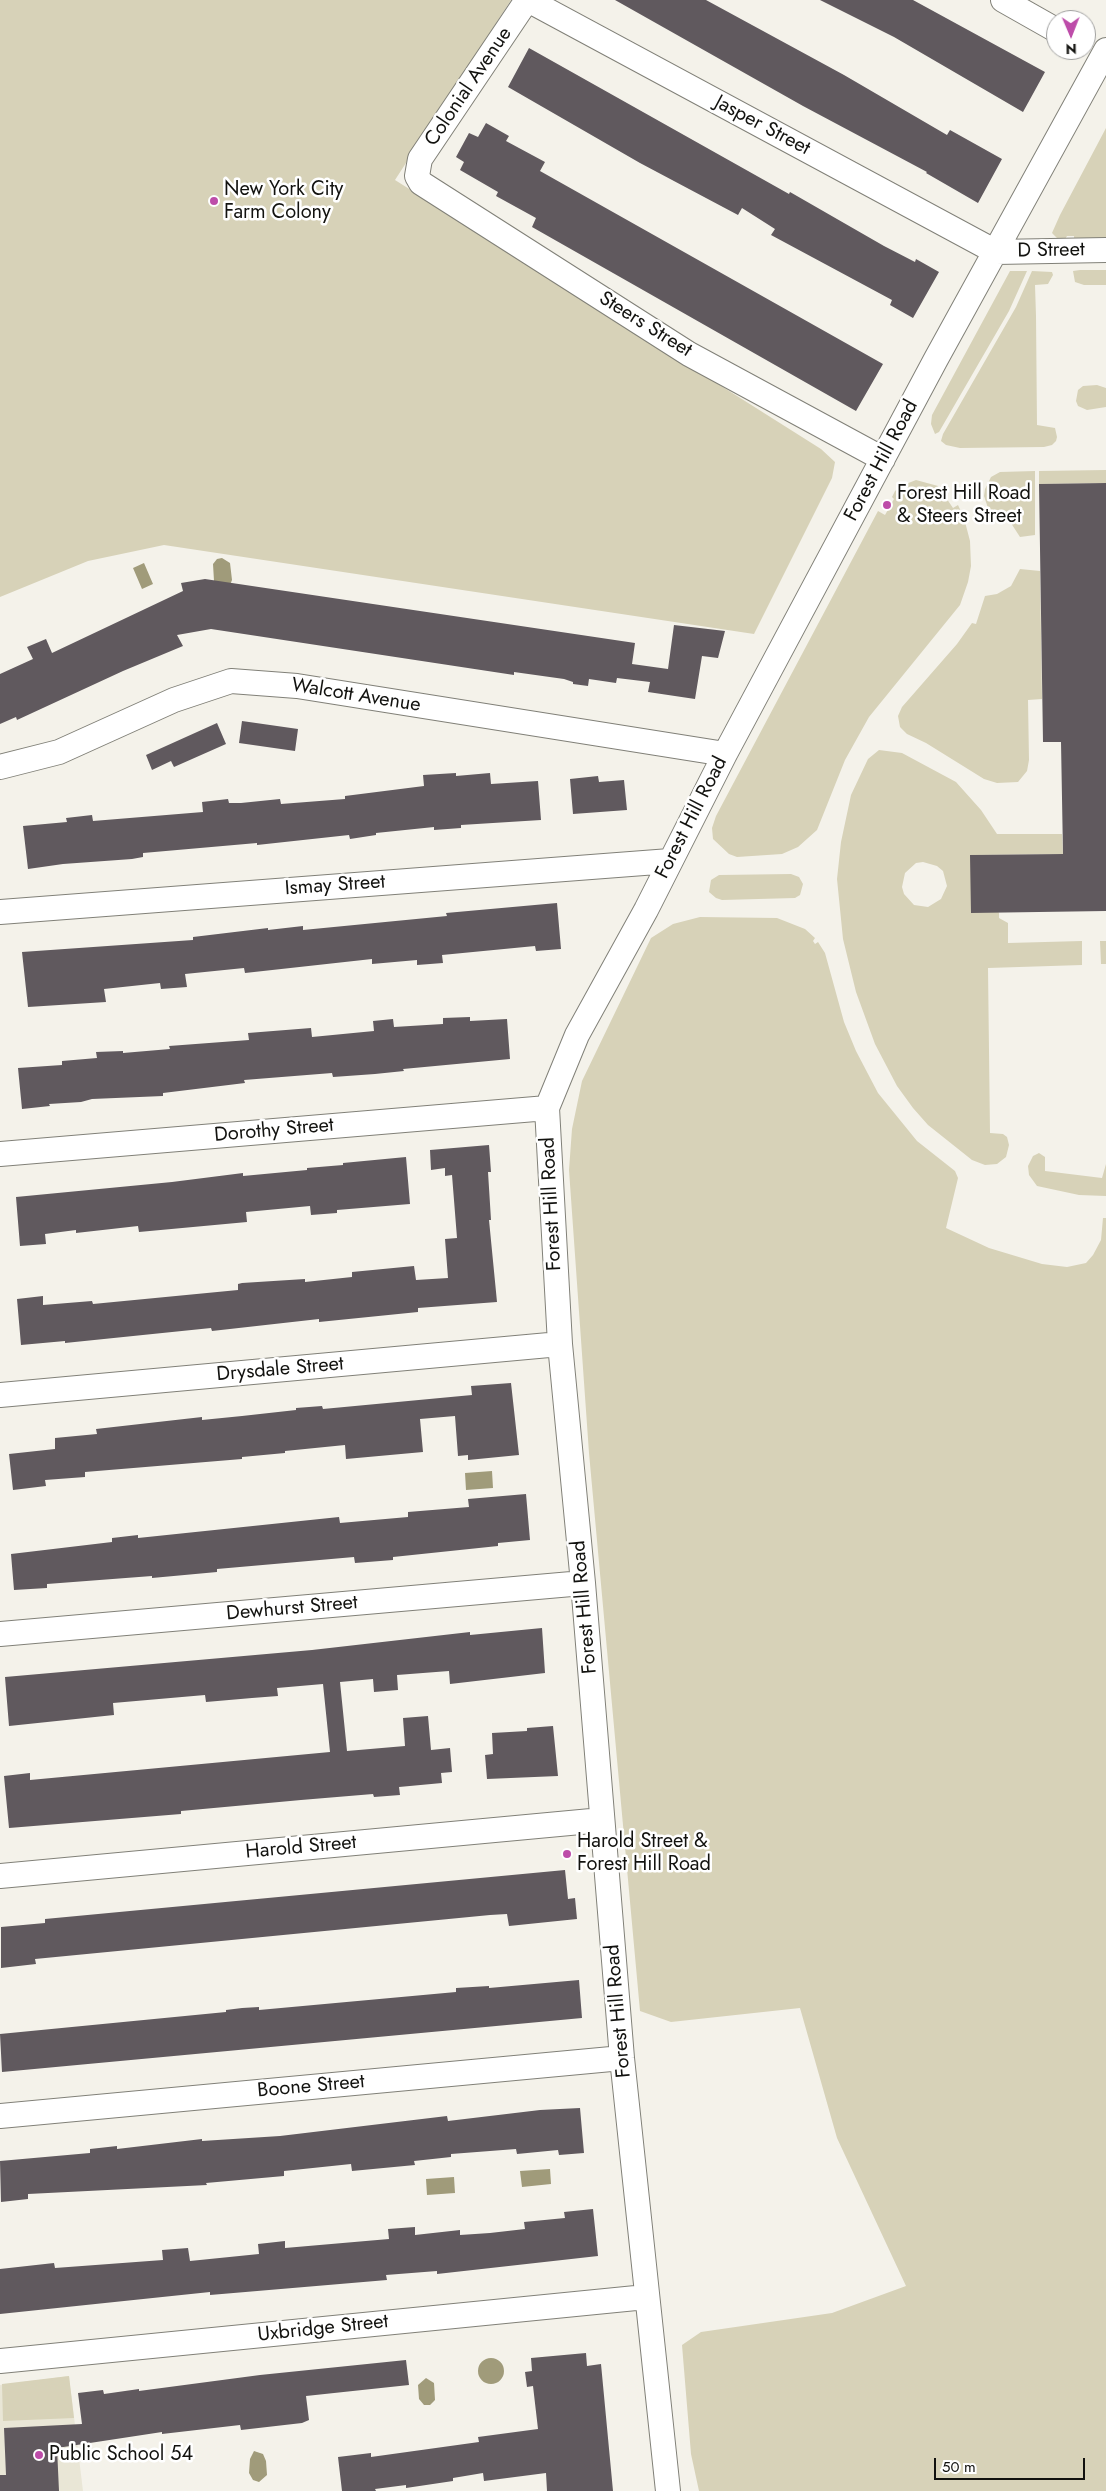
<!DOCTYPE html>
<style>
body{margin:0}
#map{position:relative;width:1106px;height:2491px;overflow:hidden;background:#f4f2ea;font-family:Jost,sans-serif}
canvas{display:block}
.north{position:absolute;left:1046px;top:10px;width:50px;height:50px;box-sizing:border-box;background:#fff;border:1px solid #a0a09f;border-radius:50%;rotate:179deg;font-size:14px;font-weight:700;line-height:20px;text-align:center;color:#12120f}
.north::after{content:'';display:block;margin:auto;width:18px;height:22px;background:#bd4ca9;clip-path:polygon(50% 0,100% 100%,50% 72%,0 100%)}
.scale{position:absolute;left:934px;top:2458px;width:151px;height:22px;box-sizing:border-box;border:2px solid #12120f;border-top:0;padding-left:6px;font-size:15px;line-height:18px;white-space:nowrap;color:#12120f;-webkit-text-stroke:4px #fff;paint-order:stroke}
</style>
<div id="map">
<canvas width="1106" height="2491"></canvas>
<div class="north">N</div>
<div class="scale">50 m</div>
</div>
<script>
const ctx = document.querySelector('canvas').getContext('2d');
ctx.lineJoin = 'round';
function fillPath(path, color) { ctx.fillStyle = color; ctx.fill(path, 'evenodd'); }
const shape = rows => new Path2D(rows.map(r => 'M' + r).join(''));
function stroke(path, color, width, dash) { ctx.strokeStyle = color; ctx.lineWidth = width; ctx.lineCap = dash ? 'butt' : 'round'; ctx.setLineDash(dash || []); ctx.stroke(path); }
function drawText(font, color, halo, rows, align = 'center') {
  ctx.font = font + ' Jost,sans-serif'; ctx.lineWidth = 5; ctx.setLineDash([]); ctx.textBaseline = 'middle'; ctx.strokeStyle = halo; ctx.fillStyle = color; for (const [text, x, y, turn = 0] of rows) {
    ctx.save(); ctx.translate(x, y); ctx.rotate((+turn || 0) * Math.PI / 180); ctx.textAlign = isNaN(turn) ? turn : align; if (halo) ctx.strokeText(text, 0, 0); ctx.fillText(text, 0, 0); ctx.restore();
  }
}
const built = shape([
 [69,2376,83,2491,0,2491,0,2385]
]);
const green = shape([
 [0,0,511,0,395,180,821,449,835,462,832,478,754,634,164,545,88,561,0,597],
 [1106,128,1106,241,1074,242,1074,236,1067,236,1064,241,1059,240,1052,233,1060,215],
 [1080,270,1106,270,1106,285,1084,285,1075,282,1073,271],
 [1010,271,1027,271,1009,311,939,432,935,434,931,424,932,415],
 [1032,271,1052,272,1053,275,1048,284,1035,285,1036,316,1037,425,1055,428,1057,437,1056,441,1052,445,1044,447,960,448,946,445,941,441,943,434,1016,307],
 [1097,385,1106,388,1106,407,1087,410,1078,406,1076,401,1078,390,1083,386],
 [1106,470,1106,483,1039,484,1039,471],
 [1035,471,1035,535,1020,537,1007,517,999,512,989,511,984,496,985,489,991,477,1000,472],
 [916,480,938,486,953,508,958,505,964,518,970,541,971,566,968,582,960,605,869,717,845,760,817,830,798,847,782,854,737,857,729,854,713,839,712,828,716,816,878,511,885,515,894,499,892,497,895,491,901,486],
 [1020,569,1040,571,1042,699,1028,700,1029,760,1027,771,1018,782,997,783,984,779,926,743,907,734,900,727,898,716,902,707,957,644,972,623,976,624,985,596,997,594,1011,586],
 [879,750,902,753,956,782,981,810,997,834,1062,834,1063,854,970,855,999,913,999,918,1008,923,1008,943,1082,941,1082,965,988,968,990,1133,1003,1134,1007,1137,1009,1145,1006,1157,997,1164,985,1165,972,1160,928,1125,913,1108,897,1086,875,1044,856,992,843,939,837,879,841,842,851,795,868,759],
 [923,862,937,866,943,871,947,886,941,899,928,907,914,905,904,894,902,887,905,873,916,863],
 [791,874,799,877,803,884,800,895,795,898,722,900,716,898,709,892,711,880,719,875],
 [700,917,777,918,805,929,815,938,813,941,815,944,818,942,825,953,844,1022,856,1051,878,1093,917,1141,955,1171,958,1178,946,1228,989,1248,1042,1264,1067,1267,1086,1263,1093,1255,1101,1240,1103,1218,1106,1218,1106,2491,699,2491,691,2454,682,2345,701,2332,832,2313,906,2286,837,2138,800,2008,671,2022,640,2011,589,1453,569,1170,572,1129,582,1081,651,938,673,924],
 [1100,941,1106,941,1106,964,1101,964],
 [1039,1153,1045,1157,1045,1171,1102,1178,1106,1164,1106,1196,1079,1195,1037,1186,1029,1175,1028,1166,1033,1156],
 [69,2376,74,2418,3,2421,2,2384]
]);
const water = shape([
 [222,558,230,563,232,580,230,585,214,581,213,564,217,559],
 [144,563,153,584,142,589,133,568],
 [492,1471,493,1488,466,1490,465,1473],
 [550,2169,551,2184,522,2187,520,2171],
 [454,2177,455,2193,427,2195,426,2179],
 '478 2371a13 13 0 1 1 26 0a13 13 0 1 1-26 0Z',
 [426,2378,434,2383,435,2400,430,2405,424,2405,419,2399,418,2385],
 [254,2451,263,2454,266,2461,267,2475,259,2482,253,2480,249,2473,250,2459]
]);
const building = shape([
 [615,0,706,0,844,75,947,135,950,130,1002,159,978,203,926,173,927,172,803,106],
 [820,0,913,0,1045,72,1023,112,894,37],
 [529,48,789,194,790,192,884,246,915,262,916,259,939,272,913,318,890,305,892,300,771,235,775,229,742,208,738,215,640,163,508,87],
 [486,123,509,136,506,141,545,162,540,171,883,364,856,411,532,227,536,218,496,196,498,192,460,170,464,162,456,157,469,133,478,137],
 [1106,483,1106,911,971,913,970,855,1063,854,1061,742,1043,742,1039,484],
 [205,579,635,643,632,664,668,669,674,625,725,631,718,658,702,656,695,699,648,692,650,682,617,678,616,683,589,679,588,686,573,684,573,682,564,679,514,672,514,675,211,629,177,635,183,646,123,671,17,720,16,717,0,724,0,674,33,659,27,647,46,639,52,653,183,591,181,583],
 [242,721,298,729,295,751,239,743],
 [217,723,226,744,174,767,171,761,152,770,146,755],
 [456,773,456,776,490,773,491,784,538,781,541,820,461,825,461,828,434,830,434,827,376,833,376,835,350,839,349,835,257,845,257,843,143,853,143,857,132,859,63,864,28,869,23,826,67,822,66,818,92,815,93,821,203,812,202,802,228,799,229,803,241,803,280,799,281,804,345,799,345,796,424,786,423,775],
 [598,776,599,782,624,780,627,810,573,814,570,779],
 [557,903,561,949,536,951,535,946,442,955,443,963,417,965,417,960,372,964,372,959,245,973,244,968,185,974,187,987,161,989,160,983,104,989,106,1002,28,1007,22,952,193,940,193,937,268,928,268,930,303,926,303,930,447,916,446,913],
 [470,1017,470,1021,507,1019,510,1059,403,1069,404,1071,375,1074,333,1077,332,1073,244,1080,245,1083,163,1093,163,1096,92,1099,81,1102,49,1104,50,1106,22,1109,18,1068,62,1065,62,1061,97,1058,96,1052,123,1051,123,1053,170,1049,169,1046,249,1040,248,1033,311,1028,312,1037,374,1031,373,1021,393,1019,394,1027,443,1024,443,1018],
 [489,1145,491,1172,488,1172,491,1220,489,1220,497,1302,418,1308,418,1312,319,1322,319,1319,212,1331,211,1328,65,1343,65,1341,21,1345,17,1299,43,1296,43,1305,92,1301,93,1304,238,1290,238,1284,242,1283,305,1279,305,1282,352,1277,352,1272,414,1266,416,1280,448,1278,445,1239,457,1238,452,1175,445,1176,445,1168,431,1170,430,1150],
 [406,1157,410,1204,337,1210,337,1213,311,1215,310,1206,246,1212,247,1222,139,1232,138,1226,76,1233,76,1230,45,1234,46,1244,20,1246,16,1197,172,1182,243,1173,243,1176,307,1170,307,1168,343,1165,343,1163],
 [511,1383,519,1455,468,1460,468,1455,458,1456,455,1416,420,1419,423,1452,346,1459,345,1445,285,1451,285,1453,242,1457,242,1459,85,1472,85,1477,45,1480,46,1486,13,1490,9,1454,55,1449,55,1438,97,1434,96,1429,202,1417,202,1420,242,1416,296,1410,296,1408,322,1406,323,1409,472,1395,471,1386],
 [526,1494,530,1540,498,1543,498,1546,393,1557,393,1560,355,1563,354,1557,217,1569,217,1572,152,1578,152,1576,47,1584,47,1588,14,1590,11,1554,112,1542,112,1538,138,1535,138,1538,339,1517,340,1523,408,1517,408,1512,469,1507,468,1499],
 [542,1628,545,1673,450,1684,449,1671,397,1675,398,1690,374,1692,373,1679,340,1682,347,1751,405,1746,403,1718,428,1716,431,1750,450,1748,452,1772,441,1773,442,1783,399,1787,400,1795,374,1797,373,1794,301,1800,181,1811,181,1814,9,1828,4,1776,30,1773,30,1780,330,1752,323,1684,277,1688,278,1696,252,1698,206,1702,205,1695,113,1703,114,1715,9,1726,5,1677,312,1650,470,1632,470,1635],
 [553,1726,558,1776,487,1779,485,1755,493,1754,492,1733,527,1731,527,1728],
 [565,1870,568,1899,575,1898,577,1919,509,1926,507,1914,490,1915,35,1959,36,1964,1,1968,1,1927,45,1923,45,1919],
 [579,1980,582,2018,2,2072,0,2034,226,2012,226,2010,242,2008,259,2007,259,2010,456,1992,456,1988,489,1986,489,1988],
 [580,2108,584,2153,559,2155,558,2150,517,2154,516,2149,451,2154,451,2157,414,2161,415,2165,352,2171,351,2164,284,2171,284,2176,206,2183,207,2185,28,2194,28,2199,1,2202,0,2161,90,2153,90,2149,117,2146,117,2149,202,2139,202,2141,280,2136,447,2116,448,2121,540,2110],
 [593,2209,598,2256,437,2274,437,2271,386,2275,387,2280,210,2295,210,2292,0,2314,0,2269,54,2263,55,2268,163,2260,162,2250,188,2248,190,2261,259,2254,258,2244,285,2241,285,2248,389,2239,388,2229,415,2227,415,2235,460,2230,460,2235,490,2233,525,2229,524,2222,565,2218,564,2212],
 [586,2353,587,2366,601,2364,613,2491,547,2491,546,2473,484,2481,483,2473,453,2478,453,2481,406,2488,406,2485,375,2489,376,2491,342,2491,338,2457,371,2453,371,2457,479,2442,478,2437,538,2429,533,2386,527,2387,525,2372,532,2371,531,2358],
 [406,2360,409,2385,306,2396,309,2420,302,2423,241,2430,240,2425,162,2434,162,2432,57,2448,59,2491,0,2491,0,2475,6,2475,4,2428,82,2424,78,2393,103,2390,104,2394,139,2389,139,2391,260,2375]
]);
const minor = shape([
 [527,0,420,159,417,176,421,183,689,354,883,459],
 [528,0,996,252,1106,250],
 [1003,0,1056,30],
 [0,767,59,752,174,700,231,681,297,686,725,754],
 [0,912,670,861],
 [0,1154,547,1108],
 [0,1395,560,1344],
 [0,1634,583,1583],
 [0,1876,602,1820],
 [0,2116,622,2058],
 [0,2361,646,2297],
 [668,2491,622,2058,583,1583,560,1344,547,1108,577,1035,646,910,725,754,936,359,1106,50]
]);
const markers = [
 [214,201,5,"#bd4ca9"],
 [887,505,5,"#bd4ca9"],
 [567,1854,5,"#bd4ca9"],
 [39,2455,5,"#bd4ca9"]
];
const streetNames = [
 ["Colonial Avenue",469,87,-56],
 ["Jasper Street",762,126,28],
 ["D Street",1051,251,-1],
 ["Steers Street",645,325,32],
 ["Forest Hill Road",882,461,-62],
 ["Walcott Avenue",356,696,9],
 ["Forest Hill Road",692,818,-63],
 ["Ismay Street",335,886,-4],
 ["Dorothy Street",274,1131,-5],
 ["Forest Hill Road",552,1204,-93],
 ["Drysdale Street",280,1370,-5],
 ["Forest Hill Road",585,1607,-95],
 ["Dewhurst Street",292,1609,-5],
 ["Harold Street",301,1848,-5],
 ["Forest Hill Road",619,2011,-95],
 ["Boone Street",311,2087,-5],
 ["Uxbridge Street",323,2329,-6]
];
const poiNames = [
 ["New York City",224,190],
 ["Farm Colony",224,213],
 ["Forest Hill Road",897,494],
 ["& Steers Street",897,517],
 ["Harold Street &",577,1842],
 ["Forest Hill Road",577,1865],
 ["Public School 54",49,2455]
];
fillPath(built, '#e9e6d6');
fillPath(green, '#d7d2b8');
fillPath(water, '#a09b7a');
fillPath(building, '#60595e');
stroke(minor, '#818078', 26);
stroke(minor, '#fff', 24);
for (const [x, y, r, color] of markers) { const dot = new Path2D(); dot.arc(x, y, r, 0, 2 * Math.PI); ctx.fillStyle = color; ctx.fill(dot); stroke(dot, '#fff', 2); }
drawText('20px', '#12120f', '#fff', streetNames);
drawText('20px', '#12120f', '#fff', poiNames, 'left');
</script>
